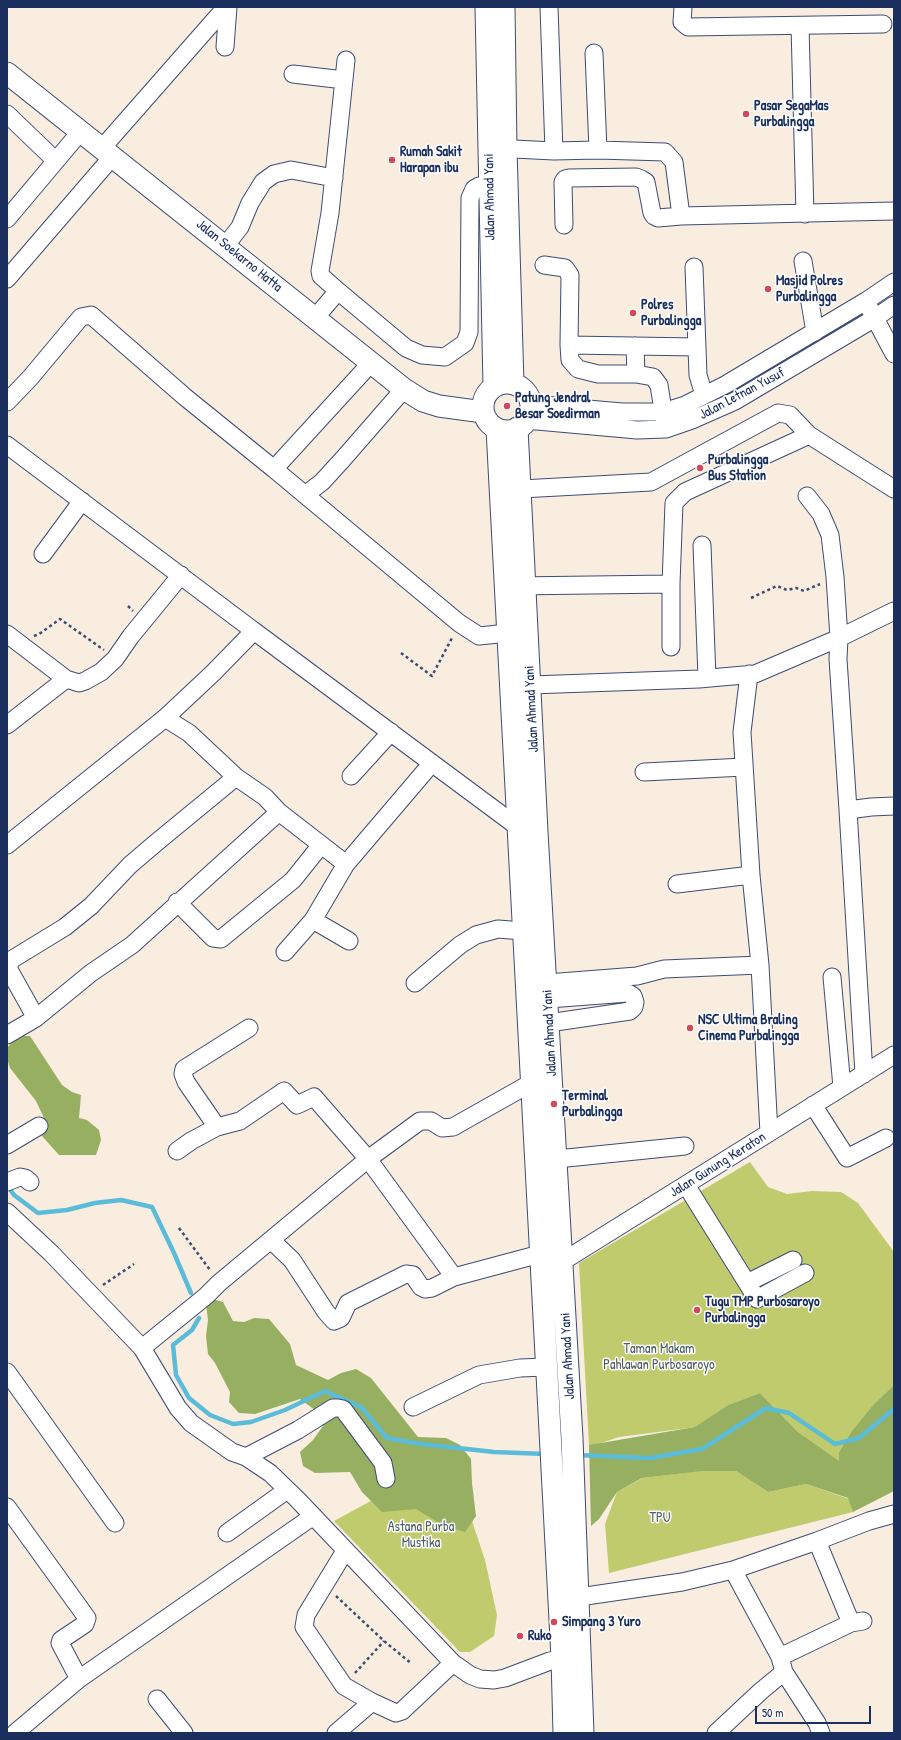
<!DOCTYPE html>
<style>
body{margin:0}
#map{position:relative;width:901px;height:1740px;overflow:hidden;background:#f9ede0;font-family:"Patrick Hand",sans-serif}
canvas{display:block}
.frame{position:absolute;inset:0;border:8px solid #1b2f5e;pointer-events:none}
.scale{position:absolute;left:755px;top:1706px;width:116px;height:18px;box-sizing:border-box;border:2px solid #1b2f5e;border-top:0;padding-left:5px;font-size:12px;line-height:14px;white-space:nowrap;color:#1b2f5e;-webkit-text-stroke:3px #fff;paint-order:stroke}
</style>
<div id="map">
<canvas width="901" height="1740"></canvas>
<div class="frame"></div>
<div class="scale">50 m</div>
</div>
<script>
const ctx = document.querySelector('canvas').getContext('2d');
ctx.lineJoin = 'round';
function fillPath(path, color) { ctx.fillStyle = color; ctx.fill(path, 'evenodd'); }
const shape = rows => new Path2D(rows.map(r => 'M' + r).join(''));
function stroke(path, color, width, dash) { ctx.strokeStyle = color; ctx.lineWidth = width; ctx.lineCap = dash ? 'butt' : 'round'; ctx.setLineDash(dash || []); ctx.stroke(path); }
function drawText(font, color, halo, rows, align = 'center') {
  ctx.font = font + ' "Patrick Hand",sans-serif'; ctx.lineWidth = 3; ctx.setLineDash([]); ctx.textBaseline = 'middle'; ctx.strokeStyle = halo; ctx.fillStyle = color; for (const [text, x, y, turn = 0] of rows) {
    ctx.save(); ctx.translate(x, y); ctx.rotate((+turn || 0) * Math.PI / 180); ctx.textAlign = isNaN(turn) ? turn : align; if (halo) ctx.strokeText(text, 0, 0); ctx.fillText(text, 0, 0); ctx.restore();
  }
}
const green = shape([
 [750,1162,768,1187,787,1194,812,1191,841,1192,858,1203,894,1252,894,1385,873,1405,851,1432,839,1452,839,1462,798,1432,760,1393,728,1405,696,1427,619,1437,595,1445,589,1445,579,1263],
 [450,1458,465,1483,473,1524,485,1560,497,1615,494,1636,470,1652,460,1652,334,1521],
 [698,1471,736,1471,768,1492,806,1484,849,1499,853,1512,609,1573,605,1524,617,1492,643,1478]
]);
const forest = shape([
 [18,1036,30,1036,62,1085,72,1092,81,1095,79,1118,87,1120,99,1130,101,1140,96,1155,59,1155,42,1136,44,1118,36,1101,10,1068,7,1058,7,1048],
 [212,1299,223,1302,233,1321,244,1322,254,1318,269,1319,290,1344,296,1365,328,1380,341,1373,356,1369,371,1378,418,1437,446,1438,460,1445,471,1459,472,1483,476,1516,465,1532,444,1526,416,1509,382,1512,362,1492,350,1472,315,1473,303,1466,300,1452,313,1440,323,1426,319,1413,300,1399,255,1414,239,1413,229,1402,230,1392,215,1363,208,1354,206,1336,208,1320,206,1304],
 [894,1385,894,1491,853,1512,848,1498,806,1484,768,1492,736,1471,702,1471,642,1478,617,1492,599,1519,591,1526,589,1445,695,1427,728,1405,760,1393,798,1432,839,1461,839,1452,851,1432,873,1405]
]);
const stream = shape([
 [7,1185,14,1195,38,1213,67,1210,95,1203,121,1200,152,1207,174,1253,191,1293],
 [199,1318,192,1330,173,1345,176,1375,189,1398,210,1415,233,1424,251,1422,285,1410,325,1391,361,1407,387,1438,421,1444,494,1452,546,1454],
 [577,1455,650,1458,702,1449,766,1408,789,1413,835,1444,859,1438,894,1409]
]);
const path = shape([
 [751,598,777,586,787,590,796,588,804,591,820,584],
 [128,606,133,611],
 [34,636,39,634,60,619,104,650],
 [401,653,432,676,453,636],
 [179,1228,210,1270],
 [103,1285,134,1264],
 [336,1596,384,1641,412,1664],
 [355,1673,384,1641]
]);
const minor = shape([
 [683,7,682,22,688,27,883,24],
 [800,26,805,214],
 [225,47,228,7],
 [594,53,598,150],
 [293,74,344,80],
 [7,114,56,161],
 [103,147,226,7],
 [494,148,554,151,549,7],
 [554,151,598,150,665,152,674,162,681,216,894,211],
 [7,219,81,131],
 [564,225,563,182,565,179,569,178,636,177,641,179,646,182,652,213,654,216,658,218,681,216],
 [226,245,240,227,250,203,263,182,274,174,291,170,334,178],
 [803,261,815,332],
 [544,265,565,268,570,275,569,345,697,347],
 [694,267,698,375,704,395],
 [7,279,113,156],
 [338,291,406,348,422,355,445,357,465,343,469,332,470,198,474,189,479,186,490,184],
 [870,309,894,354],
 [315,318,338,291,321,276,320,271,330,213,346,60],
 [569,345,570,360,578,369,598,374,636,374,653,377,659,385,665,423],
 [635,346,636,374],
 [7,402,30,378,81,317,91,315,185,397,274,469,371,363],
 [531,404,622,412,663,412,685,405,725,385,866,301,894,282],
 [526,420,637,430,666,429,692,420,735,401,875,318,894,305],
 [7,445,254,631],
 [274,469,459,623,479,636,508,633],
 [521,489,651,482,778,413,790,415,809,435,894,489],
 [305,495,322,482,343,459,404,389],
 [807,496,821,514,830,535,835,577,839,638,894,611],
 [702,545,707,678],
 [43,554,82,501],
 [671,584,671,647],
 [513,586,671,584,674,503,685,492,809,435],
 [7,634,66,679,79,683,85,681,101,672,115,659,131,636,181,575],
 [749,674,742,732,751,875,760,965,769,1133],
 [531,685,699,679,755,674,839,638,838,659,848,810,871,807,894,806],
 [165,718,189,733,236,777],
 [7,725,66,679],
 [644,772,744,767],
 [351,776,391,732],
 [848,810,864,1074],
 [7,845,165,718,213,673,254,631,518,827,527,830],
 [677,884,751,875],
 [177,902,213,938,221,939,293,880,321,845],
 [313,920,349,941],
 [285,952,313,920,346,864,432,763],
 [832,977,842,1087],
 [415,983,460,945,476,935,498,929,523,931],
 [547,983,637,976,664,969,760,965],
 [36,1018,8,968,11,960,65,927,91,906,130,865,157,842,236,777,265,797,279,812,346,864],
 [535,1025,630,1011,634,1007,635,1002,633,996,628,993,535,1000],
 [249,1028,184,1069,183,1074,186,1082,217,1127,240,1121,284,1091,297,1105,314,1097,368,1159,454,1277,432,1288,425,1289,421,1287,413,1275,406,1274,348,1303,341,1318,334,1321,326,1312,292,1260,271,1240],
 [7,1035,36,1018,91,973,132,945,279,812],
 [813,1105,847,1158,886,1138],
 [7,1145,39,1126],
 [177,1151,191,1141,217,1127],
 [557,1159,685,1146],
 [7,1182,20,1177,25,1178,30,1182],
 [686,1185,757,1299,805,1273],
 [7,1212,51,1253,142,1348,178,1408,191,1423,232,1452,246,1457,270,1473,297,1499,453,1663,470,1675,480,1679,494,1680,505,1678,550,1661,574,1657],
 [552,1268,894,1055],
 [454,1277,540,1254],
 [747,1283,793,1260],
 [142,1348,206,1296,219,1283,368,1159,420,1121,431,1121,442,1128,453,1127,531,1083],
 [7,1372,115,1523],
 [413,1407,479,1375,520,1368,546,1367],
 [246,1457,298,1430,333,1408,338,1408,343,1409,383,1463,386,1479],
 [7,1507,87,1618,85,1624,61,1640,60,1643,79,1679],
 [227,1533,287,1490],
 [817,1541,851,1623],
 [345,1551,306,1615,304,1627,344,1686,372,1702],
 [733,1570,780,1657],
 [579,1597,682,1582,733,1570,817,1541,869,1521,894,1514],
 [784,1672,780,1657,851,1623,863,1621],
 [157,1699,184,1733],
 [15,1733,79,1679,312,1517],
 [336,1733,372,1702,396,1713,402,1711,453,1663],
 [716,1733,761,1691,784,1672,817,1723,821,1733]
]);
const major = shape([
 [486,7,494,386],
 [504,7,506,149,513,383],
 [7,73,404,389,423,401,439,406,483,412],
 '483 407a24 24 0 1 1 48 0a24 24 0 1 1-48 0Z',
 [517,428,537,832,572,1438,583,1733],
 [497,429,562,1658,564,1733]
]);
const markers = [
 [746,114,4,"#d1495b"],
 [392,160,4,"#d1495b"],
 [768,289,4,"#d1495b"],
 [633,313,4,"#d1495b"],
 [507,406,4,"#d1495b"],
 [700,468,4,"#d1495b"],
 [690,1028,4,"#d1495b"],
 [554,1104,4,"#d1495b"],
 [697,1310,4,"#d1495b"],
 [554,1622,4,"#d1495b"],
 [520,1636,4,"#d1495b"]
];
const poiNames = [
 ["Pasar SegaMas",754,106],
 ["Purbalingga",754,122],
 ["Rumah Sakit",400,152],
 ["Harapan ibu",400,168],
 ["Masjid Polres",776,281],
 ["Purbalingga",776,297],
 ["Polres",641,305],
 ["Purbalingga",641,321],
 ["Patung Jendral",515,398],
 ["Besar Soedirman",515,414],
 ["Purbalingga",708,460],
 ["Bus Station",708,476],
 ["NSC Ultima Braling",698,1020],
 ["Cinema Purbalingga",698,1036],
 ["Terminal",562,1096],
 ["Purbalingga",562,1112],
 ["Tugu TMP Purbosaroyo",705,1302],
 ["Purbalingga",705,1318],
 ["Simpang 3 Yuro",562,1622],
 ["Ruko",528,1636]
];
const streetNames = [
 ["Jalan Ahmad Yani",490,197,-91],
 ["Jalan Soekarno Hatta",239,256,39],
 ["Jalan Letnan Yusuf",742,394,-28],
 ["Jalan Ahmad Yani",532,709,-93],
 ["Jalan Ahmad Yani",550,1033,-93],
 ["Jalan Gunung Keraton",718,1165,-32],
 ["Jalan Ahmad Yani",568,1356,-93]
];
const parkNames = [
 ["Taman Makam",659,1349],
 ["Pahlawan Purbosaroyo",659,1365],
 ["TPU",660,1518],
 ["Astana Purba",421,1527],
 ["Mustika",421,1543]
];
fillPath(green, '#bfcb6c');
fillPath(forest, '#97af60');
stroke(stream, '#5bbcd9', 4.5);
stroke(minor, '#3c4c72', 19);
stroke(major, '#3c4c72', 23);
stroke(path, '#3c4c72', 2.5, [3, 3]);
stroke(minor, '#fff', 17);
stroke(major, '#fff', 21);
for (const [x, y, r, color] of markers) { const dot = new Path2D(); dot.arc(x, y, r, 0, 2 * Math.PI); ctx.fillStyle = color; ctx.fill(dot); stroke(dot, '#fff', 1.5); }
drawText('bold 14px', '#1b2f5e', '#fff', poiNames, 'left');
drawText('14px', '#1b2f5e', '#fff', streetNames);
drawText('14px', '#4c5e62', '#fff', parkNames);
</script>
